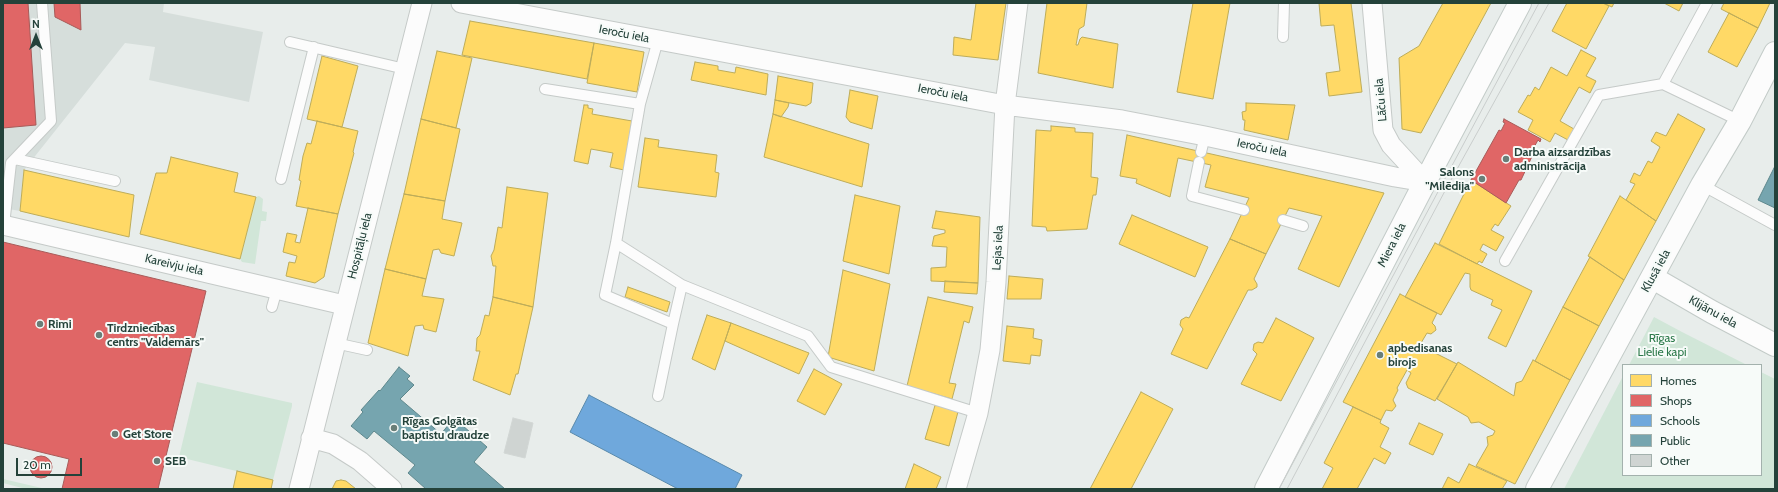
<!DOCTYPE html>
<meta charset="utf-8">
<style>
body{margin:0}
#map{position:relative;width:1778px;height:492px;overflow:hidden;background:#e8edeb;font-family:Cabin,sans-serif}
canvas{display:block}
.frame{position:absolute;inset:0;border:4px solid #24423a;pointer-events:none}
.legend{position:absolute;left:1622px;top:364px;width:140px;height:112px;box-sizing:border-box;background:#f7fbf9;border:1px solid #a3b1ad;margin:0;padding:5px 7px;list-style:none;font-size:12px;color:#24423a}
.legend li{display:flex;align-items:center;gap:8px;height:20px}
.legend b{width:20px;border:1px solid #a3b1ad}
.north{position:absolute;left:16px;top:16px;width:40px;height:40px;-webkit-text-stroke:3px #f7fbf9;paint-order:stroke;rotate:0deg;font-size:11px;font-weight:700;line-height:16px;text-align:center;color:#24423a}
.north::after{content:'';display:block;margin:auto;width:14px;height:18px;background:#24423a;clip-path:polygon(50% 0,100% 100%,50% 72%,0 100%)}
.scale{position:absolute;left:16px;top:458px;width:66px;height:18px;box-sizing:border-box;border:2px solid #24423a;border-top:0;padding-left:5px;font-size:12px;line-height:14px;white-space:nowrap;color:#24423a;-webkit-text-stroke:3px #f7fbf9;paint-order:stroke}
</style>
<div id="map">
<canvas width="1778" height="492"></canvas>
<div class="frame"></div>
<ul class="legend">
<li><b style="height:11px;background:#ffd966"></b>Homes</li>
<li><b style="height:11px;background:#e06666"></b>Shops</li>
<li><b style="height:11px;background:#6fa8dc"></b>Schools</li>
<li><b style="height:11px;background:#76a5af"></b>Public</li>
<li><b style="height:11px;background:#cfd4d2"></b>Other</li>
</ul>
<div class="north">N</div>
<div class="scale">20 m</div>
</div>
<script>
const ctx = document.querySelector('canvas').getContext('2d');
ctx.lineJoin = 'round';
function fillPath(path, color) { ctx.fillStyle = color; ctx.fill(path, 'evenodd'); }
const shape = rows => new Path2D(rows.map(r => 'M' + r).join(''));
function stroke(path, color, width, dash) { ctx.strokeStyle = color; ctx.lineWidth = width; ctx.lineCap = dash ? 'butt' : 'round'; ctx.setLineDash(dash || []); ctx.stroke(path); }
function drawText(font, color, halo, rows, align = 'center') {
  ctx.font = font + ' Cabin,sans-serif'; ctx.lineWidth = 4; ctx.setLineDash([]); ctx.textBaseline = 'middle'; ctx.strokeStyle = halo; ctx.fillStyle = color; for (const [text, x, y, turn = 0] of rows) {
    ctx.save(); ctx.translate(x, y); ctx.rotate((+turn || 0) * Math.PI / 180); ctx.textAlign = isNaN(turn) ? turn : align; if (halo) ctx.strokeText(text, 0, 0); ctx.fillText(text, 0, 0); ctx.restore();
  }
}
const built = shape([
 [3,3,164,3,163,12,263,32,249,102,149,80,155,47,125,43,24,170,20,211,3,208]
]);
const green = shape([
 [259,196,263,199,262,211,267,212,266,221,261,221,255,264,242,262,240,259,256,197],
 [1654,317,1682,332,1747,365,1629,365],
 [1761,372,1775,379,1775,489,1564,489,1623,376,1623,475,1761,475],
 [197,382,292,403,292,406,273,480,179,457],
 [3,479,46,489,26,489,3,483]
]);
const homes = shape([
 [976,3,1006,3,998,60,953,55,954,37,971,40,976,3],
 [1047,3,1087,3,1084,26,1079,29,1076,45,1078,45,1080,39,1082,37,1118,44,1113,88,1038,73,1047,3],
 [1193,3,1230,3,1213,99,1177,92,1193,3],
 [1319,3,1351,3,1362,92,1329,96,1326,73,1340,71,1334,25,1321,26,1319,3],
 [1443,3,1491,3,1421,133,1402,129,1399,58,1419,46,1443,3],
 [1567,3,1603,3,1609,6,1586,49,1552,31,1567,3],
 [1603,3,1614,3,1612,7,1603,3],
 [1664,3,1683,3,1679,11,1664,3],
 [1724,3,1770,3,1758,28,1721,9,1724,3],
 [1729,13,1758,28,1737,67,1708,52,1729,13],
 [470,21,594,43,587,79,462,55,470,21],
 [594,43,644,52,637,92,587,83,594,43],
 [1581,50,1596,58,1586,76,1596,81,1590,93,1579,87,1560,121,1574,129,1568,140,1555,133,1550,142,1528,130,1533,120,1518,112,1528,95,1530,96,1535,87,1539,90,1551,67,1567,76,1581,50],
 [437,51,472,58,456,128,421,119,437,51],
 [322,56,358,66,342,127,307,119,322,56],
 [695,62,718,66,718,70,735,73,736,67,768,74,766,95,691,80,695,62],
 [778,76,813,83,811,103,806,106,775,100,778,76],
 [850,90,878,96,872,129,850,122,846,117,850,90],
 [775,100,789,103,788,107,781,117,773,114,775,100],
 [1246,103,1295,105,1288,140,1244,130,1245,120,1243,120,1242,112,1246,111,1246,103],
 [584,105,588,105,588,108,593,109,592,114,632,121,624,170,610,167,613,153,591,149,588,164,574,161,584,105],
 [773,114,869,144,862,187,764,157,773,114],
 [1678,114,1705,129,1656,221,1626,200,1635,184,1630,182,1634,173,1640,176,1648,161,1652,163,1660,147,1651,141,1656,132,1666,136,1678,114],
 [421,119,460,129,445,201,404,194,421,119],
 [317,121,358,131,353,152,354,153,338,214,296,206,301,181,299,180,303,156,307,143,311,144,317,121],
 [1051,126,1075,128,1075,132,1093,133,1091,177,1098,178,1096,195,1093,195,1087,229,1047,231,1046,227,1032,226,1036,130,1051,131,1051,126],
 [1127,135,1384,193,1339,287,1298,269,1322,216,1289,208,1266,254,1230,239,1249,198,1205,187,1211,165,1178,158,1170,197,1136,183,1137,179,1120,176,1127,135],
 [645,138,659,140,658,147,717,155,715,172,719,173,716,197,638,187,645,138],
 [171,157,238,173,234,192,256,197,240,259,140,234,156,173,167,173,171,157],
 [24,170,134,195,129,237,20,211,24,170],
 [1471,180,1511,206,1498,226,1495,224,1491,230,1504,237,1496,251,1483,244,1480,250,1487,254,1482,263,1479,261,1477,264,1439,244,1471,180],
 [507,187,548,193,533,307,493,297,496,266,493,266,491,256,494,250,498,227,502,228,507,187],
 [404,194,445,201,442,219,462,223,454,256,441,253,439,249,433,250,426,279,385,269,404,194],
 [855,195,900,206,889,274,843,261,855,195],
 [1620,196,1656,221,1624,280,1588,256,1620,196],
 [308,208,338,214,324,277,315,283,286,276,289,262,295,263,297,256,283,252,287,233,297,235,295,242,300,243,308,208],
 [936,211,980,217,978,283,931,281,931,268,946,267,947,247,932,246,934,236,945,233,945,230,932,228,936,211],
 [1132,215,1208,247,1195,277,1119,244,1132,215],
 [1230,239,1266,254,1254,279,1257,284,1257,287,1252,290,1248,290,1207,369,1171,354,1183,329,1180,325,1181,320,1186,317,1189,318,1230,239],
 [1435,243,1532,291,1506,347,1488,338,1502,310,1491,305,1493,300,1471,290,1470,287,1470,274,1465,273,1441,315,1405,297,1435,243],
 [1590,257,1624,280,1599,326,1563,307,1590,257],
 [385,269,426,279,422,296,444,299,436,332,424,329,423,325,415,326,408,356,368,343,385,269],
 [843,270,890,284,874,371,828,357,843,270],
 [1009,276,1043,279,1041,299,1007,299,1009,276],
 [945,281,978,283,977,294,944,292,945,281],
 [628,287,670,302,667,312,625,297,628,287],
 [1400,294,1437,313,1432,323,1435,326,1436,330,1431,334,1427,333,1418,348,1423,350,1429,350,1457,364,1435,401,1408,388,1406,383,1411,373,1407,370,1397,388,1398,390,1393,400,1396,406,1392,411,1386,410,1381,420,1343,402,1400,294],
 [493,297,533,307,518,374,516,374,510,395,473,380,480,351,476,351,477,338,480,335,485,315,489,316,493,297],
 [928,297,973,307,969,323,964,321,949,383,956,384,952,399,907,386,928,297],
 [1563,307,1599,326,1570,380,1535,361,1563,307],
 [707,315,731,323,715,370,692,359,707,315],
 [1276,318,1314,338,1281,401,1241,384,1257,354,1253,350,1254,344,1258,342,1263,343,1276,318],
 [731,323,809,353,799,374,725,341,731,323],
 [1007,326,1034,329,1033,338,1042,340,1040,356,1031,355,1030,364,1003,361,1007,326],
 [1533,360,1570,380,1515,484,1476,466,1488,445,1487,437,1493,435,1495,431,1479,422,1471,423,1468,417,1437,399,1458,362,1514,396,1516,383,1522,381,1533,360],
 [814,369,842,384,825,415,797,401,814,369],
 [1141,392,1173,409,1131,489,1090,489,1141,392],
 [936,402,959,408,949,446,925,439,936,402],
 [1353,407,1381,420,1380,423,1389,428,1380,447,1391,453,1385,464,1374,458,1357,489,1322,489,1333,468,1324,463,1353,407],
 [1419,423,1443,434,1433,455,1409,444,1419,423],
 [914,464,941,477,936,489,905,489,914,464],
 [1469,464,1507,481,1502,489,1442,489,1448,477,1459,483,1469,464],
 [237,471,273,480,271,489,233,489,237,471],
 [341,480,346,481,356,489,332,489,336,481,341,480]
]);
const shops = shape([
 [3,3,28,3,36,125,3,128,3,3],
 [54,3,80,3,81,30,55,17,54,3],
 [1504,119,1541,139,1540,142,1538,140,1533,149,1535,150,1521,180,1519,180,1506,203,1471,180,1499,130,1501,131,1505,123,1503,122,1504,119],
 [3,242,206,291,158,489,62,489,69,459,3,443,3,242],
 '30 467a11 11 0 1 1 22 0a11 11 0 1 1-22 0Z'
]);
const schools = shape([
 [589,395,742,475,735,489,678,489,570,432,589,395]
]);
const public = shape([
 [1775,166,1775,208,1758,200,1775,166],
 [399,367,410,376,407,379,414,385,400,399,441,434,454,418,487,447,474,462,505,489,426,489,408,473,415,465,374,431,367,439,351,426,363,412,361,410,379,390,380,391,399,367]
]);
const building = shape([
 [513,418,533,423,525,458,504,453,513,418]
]);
const lane = shape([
 [1707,3,1663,84,1740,121],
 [1283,37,1284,3],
 [290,42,405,69],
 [545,89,640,104],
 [1201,152,1205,136],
 [15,159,115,181],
 [1199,162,1192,196,1244,210],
 [281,179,314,47],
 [1702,185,1775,225],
 [1283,220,1303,226],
 [4,225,11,163,51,121,42,3],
 [616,243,682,285,673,324],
 [1505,261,1599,95,1663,84],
 [682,285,808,336,831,367,978,413],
 [272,307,277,289],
 [335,343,367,350],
 [658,396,673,324,605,295,616,243,640,104,658,40]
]);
const street = shape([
 [461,3,1005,105,1122,120,1205,136,1395,177,1425,182],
 [1372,3,1383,130,1391,145,1425,182],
 [3,225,344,305],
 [311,438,333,444,360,461,392,489],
 [299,489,422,3],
 [956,489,978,413,990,350,996,282,1005,105,1018,3]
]);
const secondary = shape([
 [1653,278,1712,312,1775,345],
 [1266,489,1425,182,1520,3],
 [1537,489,1702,185,1740,121,1775,53]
]);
const tram = shape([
 [1279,489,1539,3],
 [1287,489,1446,189,1549,3]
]);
const markers = [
 [1506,159,4,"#697e78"],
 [1482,179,4,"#697e78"],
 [40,324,4,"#697e78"],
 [99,335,4,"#697e78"],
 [1380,355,4,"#697e78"],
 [394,428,4,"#697e78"],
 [115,434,4,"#697e78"],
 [157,461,4,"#697e78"]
];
const streetNames = [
 ["Ieroču iela",624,34,11],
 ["Ieroču iela",943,93,11],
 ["Lāču iela",1381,100,-95],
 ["Ieroču iela",1262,148,12],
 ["Miera iela",1392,245,-63],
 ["Hospitāļu iela",360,246,-76],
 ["Lejas iela",998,248,-87],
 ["Kareivju iela",174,265,13],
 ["Klusā iela",1656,271,-61],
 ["Klijānu iela",1713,312,29]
];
const poiNames = [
 ["Darba aizsardzības",1514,152],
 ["administrācija",1514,166],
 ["Salons",1474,172,"right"],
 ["\"Milēdija\"",1474,186,"right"],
 ["Rimi",48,324],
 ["Tirdzniecības",107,328],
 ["centrs \"Valdemārs\"",107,342],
 ["apbedisanas",1388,348],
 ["birojs",1388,362],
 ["Rīgas Golgātas",402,421],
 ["baptistu draudze",402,435],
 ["Get Store",123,434],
 ["SEB",165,461]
];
const parkNames = [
 ["Rīgas",1662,338],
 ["Lielie kapi",1662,352]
];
fillPath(built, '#d6dedb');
fillPath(green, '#d1e6d8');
fillPath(homes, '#ffd966');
stroke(homes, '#bdac59', 1);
fillPath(shops, '#e06666');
stroke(shops, '#a85b59', 1);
fillPath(schools, '#6fa8dc');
stroke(schools, '#5889ab', 1);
fillPath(public, '#76a5af');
stroke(public, '#5d878c', 1);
fillPath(building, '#cfd4d2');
stroke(building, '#d1d6d4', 1);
stroke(lane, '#c5cac8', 12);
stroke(street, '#c5cac8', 21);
stroke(secondary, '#c3cbc8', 24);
stroke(lane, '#fcfcfc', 10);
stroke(street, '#fcfcfc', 19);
stroke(secondary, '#fcfcfc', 22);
stroke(tram, '#c9cdcc', 1);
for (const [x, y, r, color] of markers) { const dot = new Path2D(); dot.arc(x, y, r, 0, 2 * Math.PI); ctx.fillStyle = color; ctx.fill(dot); stroke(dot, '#f7fbf9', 1.5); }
drawText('12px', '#24423a', '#f7fbf9', streetNames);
drawText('bold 12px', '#24423a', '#f7fbf9', poiNames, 'left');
drawText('12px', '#2d7a4b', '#f7fbf9', parkNames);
</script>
